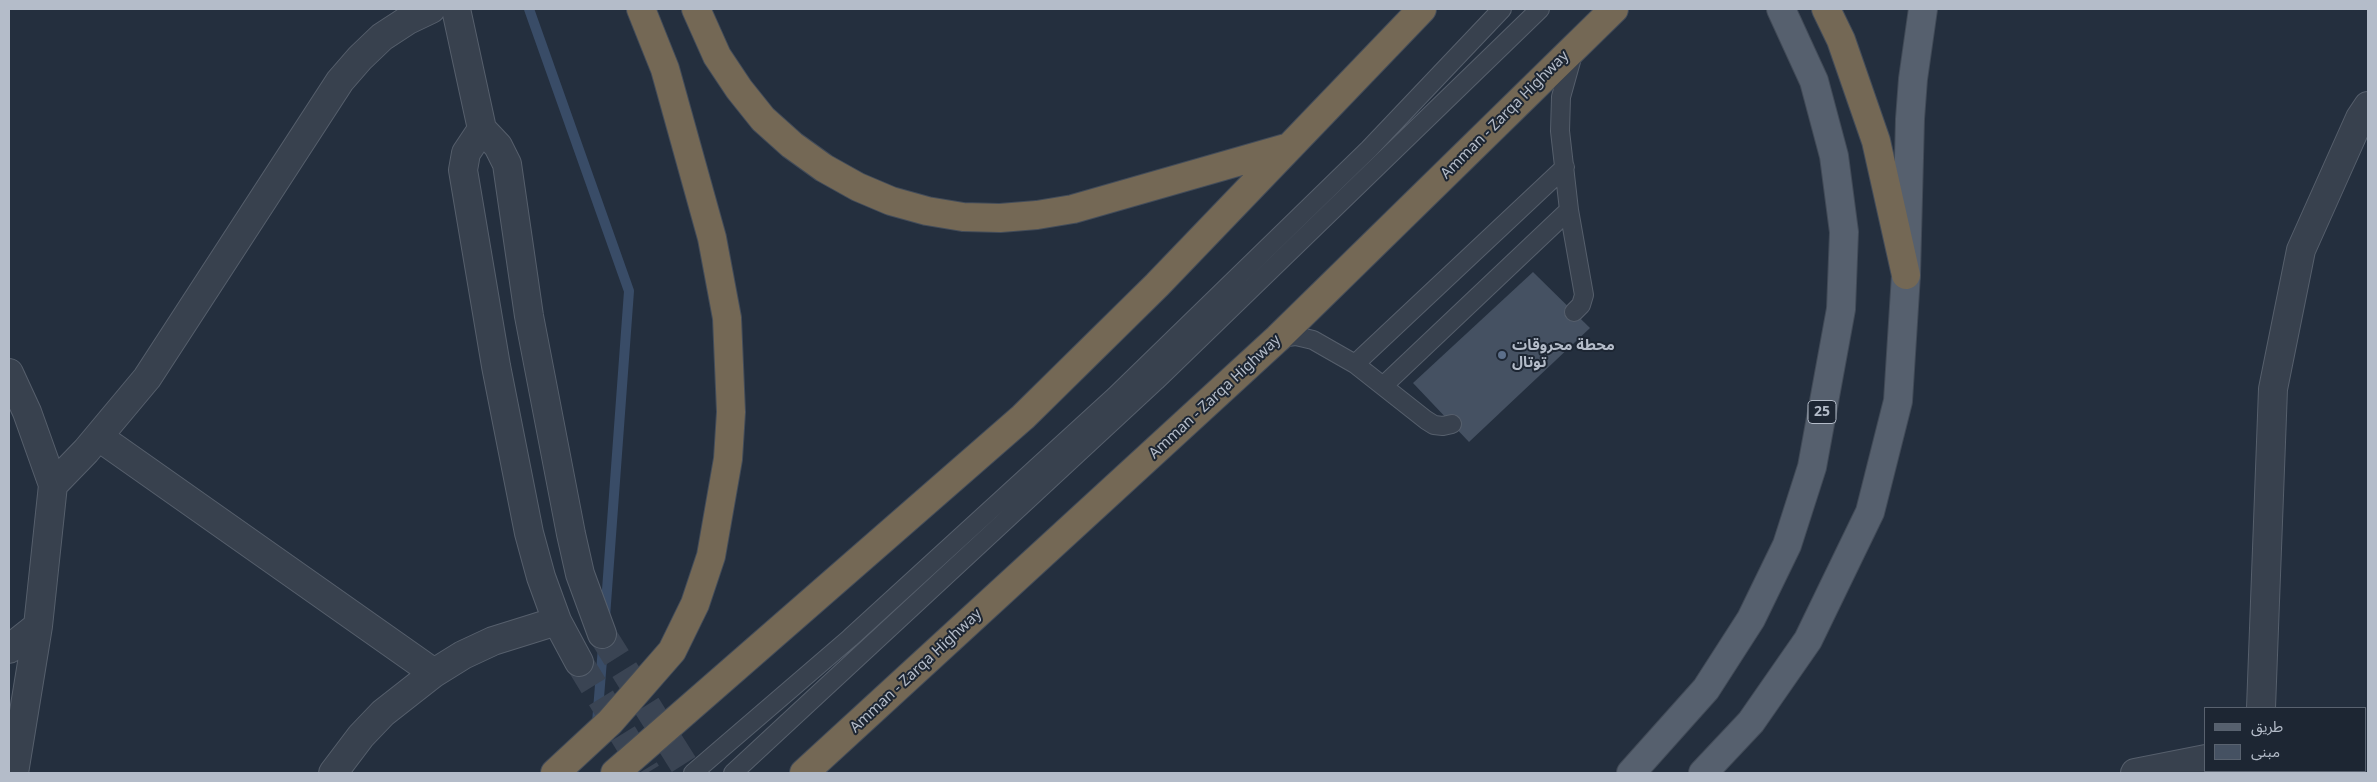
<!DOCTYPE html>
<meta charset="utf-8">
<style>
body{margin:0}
#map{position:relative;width:2377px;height:782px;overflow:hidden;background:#242f3e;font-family:"Noto Sans","Noto Sans Arabic",sans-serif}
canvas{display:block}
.frame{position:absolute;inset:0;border:10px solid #b4bcc9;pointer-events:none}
.legend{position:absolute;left:2204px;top:707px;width:162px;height:65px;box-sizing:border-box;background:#1d2633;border:1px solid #59626f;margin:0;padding:6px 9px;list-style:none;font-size:15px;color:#b4bcc9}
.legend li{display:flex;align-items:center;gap:10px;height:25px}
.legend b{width:25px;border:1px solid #59626f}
</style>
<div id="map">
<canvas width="2377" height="782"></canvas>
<div class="frame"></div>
<ul class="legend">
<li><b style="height:6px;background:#56606e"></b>طريق</li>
<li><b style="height:14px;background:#455162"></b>مبنى</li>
</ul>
</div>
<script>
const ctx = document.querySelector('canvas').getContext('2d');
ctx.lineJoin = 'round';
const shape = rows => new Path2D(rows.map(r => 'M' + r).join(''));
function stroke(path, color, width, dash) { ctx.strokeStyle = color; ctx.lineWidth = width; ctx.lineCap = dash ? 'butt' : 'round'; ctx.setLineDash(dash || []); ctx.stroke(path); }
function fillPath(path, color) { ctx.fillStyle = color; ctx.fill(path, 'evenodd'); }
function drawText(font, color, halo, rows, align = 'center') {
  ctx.font = font + ' "Noto Sans","Noto Sans Arabic",sans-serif'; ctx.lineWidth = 4; ctx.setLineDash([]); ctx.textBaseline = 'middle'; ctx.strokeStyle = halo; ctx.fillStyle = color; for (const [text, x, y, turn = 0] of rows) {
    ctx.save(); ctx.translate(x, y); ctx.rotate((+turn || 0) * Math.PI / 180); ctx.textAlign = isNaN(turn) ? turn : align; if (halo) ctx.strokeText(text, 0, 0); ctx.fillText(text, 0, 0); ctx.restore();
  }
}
const stream = shape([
 [529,9,629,291,605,617],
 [597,723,604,634]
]);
const building = shape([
 [1533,272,1590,328,1469,442,1413,383]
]);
const streetTunnel = shape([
 [602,634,689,773],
 [579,662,647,773]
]);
const lane = shape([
 [1573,54,1561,97,1560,131,1569,210,1584,295,1581,305,1574,312],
 [1278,338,1296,336,1313,340,1355,364,1426,420,1434,425,1443,426,1452,424],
 [1355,364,1565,167],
 [1383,386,1569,210],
 [693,773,850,638,1115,396,1369,149,1502,9],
 [733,773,1156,381,1540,9]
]);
const street = shape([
 [456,9,482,129,498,146,507,164,529,316,571,534,580,574,602,634],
 [482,129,466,153,463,170,496,366,529,533,541,577,557,621,579,662],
 [9,373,27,412,53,485,38,626,14,773],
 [99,437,434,673],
 [53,485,86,451,147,378,340,81,360,58,382,37,408,20,431,9],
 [9,649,38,626],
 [2261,708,2273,389,2301,250,2360,118,2368,106],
 [2261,771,2261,773],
 [333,773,361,736,383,713,434,673,463,655,493,641,557,621],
 [2135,773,2206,759]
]);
const primary = shape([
 [1631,773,1706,689,1751,619,1787,545,1812,467,1841,309,1844,232,1834,156,1814,81,1781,9],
 [1703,773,1751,722,1808,640,1870,512,1898,401,1906,275,1910,119,1913,79,1923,9]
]);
const highway = shape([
 [696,9,717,56,739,89,763,119,792,145,824,168,858,187,891,201,927,211,963,217,1000,218,1037,215,1073,209,1286,148],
 [1826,9,1841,40,1876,141,1906,275],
 [555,773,610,722,672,651,695,604,711,556,728,459,731,412,727,318,712,238,665,69,641,9],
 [615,773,1023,417,1157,285,1422,9],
 [804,773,1278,338,1614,9]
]);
const markers = [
 [1502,355,5,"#5c6f8a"]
];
const shields = [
 [1822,412,28]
];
const shieldNames = [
 ["25",1822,412]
];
const streetNames = [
 ["Amman - Zarqa Highway",1505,115,-45],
 ["Amman - Zarqa Highway",1215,397,-43],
 ["Amman - Zarqa Highway",916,671,-43]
];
const poiNames = [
 ["محطة محروقات",1512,346],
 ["توتال",1512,363]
];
stroke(stream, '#394c67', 10);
fillPath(building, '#455162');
stroke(streetTunnel, '#3a4453', 28, [28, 14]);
stroke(lane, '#565f6c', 20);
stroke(street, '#565f6c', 30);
stroke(primary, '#414a57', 30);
stroke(highway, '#434c59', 30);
stroke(lane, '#38414e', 18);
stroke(street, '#38414e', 28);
stroke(primary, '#56606e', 28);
stroke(highway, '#746855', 28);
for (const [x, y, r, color] of markers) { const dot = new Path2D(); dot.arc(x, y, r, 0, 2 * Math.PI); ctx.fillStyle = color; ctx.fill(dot); stroke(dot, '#1d2633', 2); }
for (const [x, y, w] of shields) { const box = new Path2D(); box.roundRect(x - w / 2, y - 11.5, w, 23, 4); ctx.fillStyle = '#1d2633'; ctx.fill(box); stroke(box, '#b4bcc9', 1); }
drawText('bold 14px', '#b4bcc9', null, shieldNames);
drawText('15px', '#b4bcc9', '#1d2633', streetNames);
drawText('bold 15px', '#b4bcc9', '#1d2633', poiNames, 'left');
</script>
